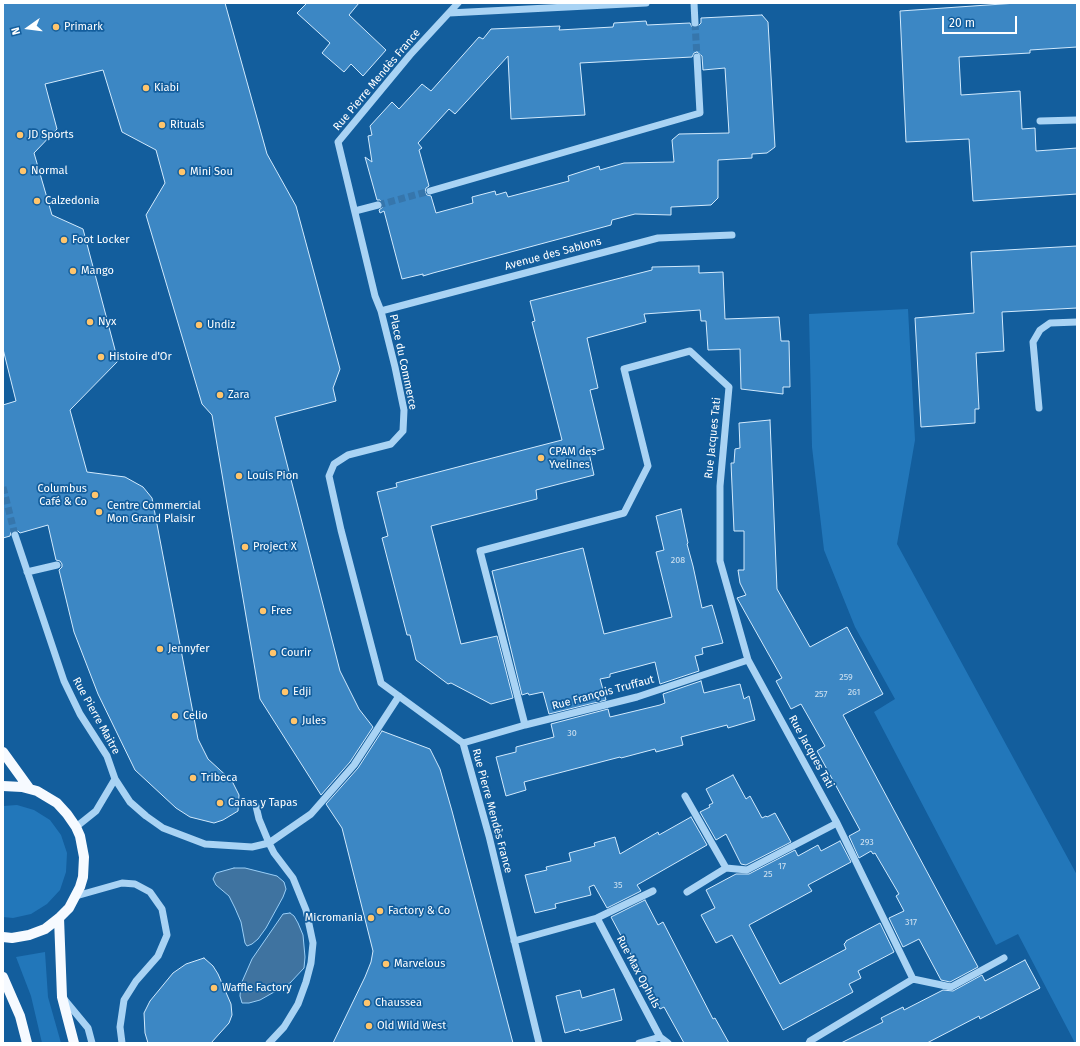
<!DOCTYPE html>
<meta charset="utf-8">
<style>
body{margin:0}
#map{position:relative;width:1080px;height:1046px;overflow:hidden;background:#135e9d;font-family:"Fira Sans",sans-serif}
canvas{display:block}
.frame{position:absolute;inset:0;border:4px solid #fff;pointer-events:none}
.north{position:absolute;left:8px;top:8px;width:40px;height:40px;-webkit-text-stroke:3px #135e9d;paint-order:stroke;rotate:256deg;font-size:11px;font-weight:700;line-height:16px;text-align:center;color:#fff}
.north::after{content:'';display:block;margin:auto;width:14px;height:18px;background:#fff;clip-path:polygon(50% 0,100% 100%,50% 72%,0 100%)}
.scale{position:absolute;left:942px;top:16px;width:75px;height:18px;box-sizing:border-box;border:2px solid #fff;border-top:0;padding-left:5px;font-size:12px;line-height:14px;white-space:nowrap;color:#fff;-webkit-text-stroke:3px #135e9d;paint-order:stroke}
</style>
<div id="map">
<canvas width="1080" height="1046"></canvas>
<div class="frame"></div>
<div class="north">N</div>
<div class="scale">20 m</div>
</div>
<script>
const ctx = document.querySelector('canvas').getContext('2d');
ctx.lineJoin = 'round';
function fillPath(path, color) { ctx.fillStyle = color; ctx.fill(path, 'evenodd'); }
const shape = rows => new Path2D(rows.map(r => 'M' + r).join(''));
function stroke(path, color, width, dash) { ctx.strokeStyle = color; ctx.lineWidth = width; ctx.lineCap = dash ? 'butt' : 'round'; ctx.setLineDash(dash || []); ctx.stroke(path); }
function drawText(font, color, halo, rows, align = 'center') {
  ctx.font = font + ' "Fira Sans",sans-serif'; ctx.lineWidth = 3.5; ctx.setLineDash([]); ctx.textBaseline = 'middle'; ctx.strokeStyle = halo; ctx.fillStyle = color; for (const [text, x, y, turn = 0] of rows) {
    ctx.save(); ctx.translate(x, y); ctx.rotate((+turn || 0) * Math.PI / 180); ctx.textAlign = isNaN(turn) ? turn : align; if (halo) ctx.strokeText(text, 0, 0); ctx.fillText(text, 0, 0); ctx.restore();
  }
}
const green = shape([
 [908,309,915,440,897,544,1077,875,1077,1043,1075,1043,1018,934,996,945,874,712,895,699,855,627,824,550,812,447,809,314],
 [17,805,34,810,50,820,61,835,67,853,66,872,60,890,47,904,31,914,13,918,3,917,3,806],
 [45,952,48,997,61,1043,42,1043,31,996,16,957]
]);
const water = shape([
 [234,868,245,868,277,876,284,882,286,889,283,897,266,928,258,939,252,944,247,946,245,943,241,922,235,908,229,896,216,885,213,879,216,873,234,868],
 [290,913,294,916,298,923,303,935,305,957,304,968,290,983,260,1000,249,1003,242,1003,240,996,241,984,252,959,283,914,290,913]
]);
const building = shape([
 [3,3,225,3,267,154,296,206,340,369,333,388,336,401,275,417,340,671,359,709,373,727,350,762,321,795,260,699,212,415,202,404,146,215,165,183,156,150,122,132,103,70,45,84,57,129,34,153,52,215,83,229,118,361,70,410,87,472,125,477,143,487,152,498,198,739,208,759,232,781,239,795,238,811,223,820,214,823,190,817,176,808,135,770,98,694,74,632,59,570,62,567,62,564,60,561,56,560,48,525,20,533,18,531,14,530,11,532,10,536,3,538,3,405,16,401,3,349,3,3],
 [307,3,359,3,349,15,386,50,363,76,351,64,344,72,322,53,330,43,297,13,307,3],
 [1017,3,1077,3,1077,47,1030,50,1030,53,959,57,961,95,1020,91,1022,129,1035,128,1036,151,1077,148,1077,194,973,201,969,139,906,142,900,11,1017,3],
 [762,15,768,22,775,147,767,153,752,154,752,158,718,160,718,198,711,205,671,207,671,215,635,214,612,220,611,225,433,273,423,276,423,274,402,279,384,211,380,213,379,210,383,207,383,203,380,200,377,200,365,157,372,162,368,136,372,135,370,126,392,102,399,109,422,84,431,91,479,37,483,39,491,29,560,26,559,30,613,27,614,23,646,21,647,25,690,23,692,27,696,28,701,23,701,18,762,15],
 [697,52,702,56,703,70,725,68,729,133,679,134,672,140,674,162,624,163,600,170,599,166,568,176,569,181,508,197,506,192,496,195,495,191,472,197,473,203,436,213,431,196,427,195,425,192,426,188,429,186,419,150,422,148,418,143,449,109,455,114,508,56,511,119,585,115,580,63,692,57,694,53,697,52],
 [1077,246,1077,308,1002,312,1004,351,976,353,979,409,975,409,975,423,921,427,915,318,974,313,971,252,1077,246],
 [699,266,699,273,723,272,725,319,779,317,781,341,789,341,790,387,783,387,783,394,741,389,740,349,708,350,706,321,701,321,700,310,644,314,646,322,587,338,598,388,590,390,604,449,589,453,594,475,536,490,537,499,431,526,461,644,497,636,513,698,491,704,451,683,448,684,416,660,410,635,407,635,382,538,388,536,377,492,397,487,396,483,562,440,532,322,535,321,530,301,652,270,652,267,699,266],
 [770,420,777,589,810,647,847,627,883,694,843,715,978,967,950,982,941,980,919,939,903,947,889,918,904,911,896,896,899,894,875,853,873,854,871,851,859,858,849,836,860,830,817,751,825,746,801,704,791,709,776,681,782,678,737,598,746,595,740,583,738,570,744,570,744,531,734,531,731,463,734,463,735,449,740,448,739,423,770,420],
 [681,509,688,543,687,544,693,566,702,608,712,605,723,643,702,648,703,654,695,656,699,671,660,684,655,662,610,674,610,677,600,679,606,700,549,714,543,692,529,695,528,693,522,695,492,571,583,548,604,634,672,617,656,552,664,550,656,516,681,509],
 [701,681,704,693,740,684,744,699,749,696,755,720,728,728,727,725,681,737,683,745,656,752,655,749,621,758,620,757,524,782,526,790,506,796,496,757,516,752,516,747,554,737,551,724,608,709,610,717,660,705,665,703,663,694,701,681],
 [382,731,430,749,440,769,452,811,513,1043,333,1043,365,977,371,962,373,951,342,828,326,804,358,768,382,731],
 [733,775,746,799,750,796,762,818,766,816,767,817,775,813,791,842,746,865,741,864,726,834,716,840,700,812,710,807,709,805,713,803,706,789,733,775],
 [691,817,707,845,637,885,641,891,607,908,594,885,589,887,591,895,555,904,556,908,535,913,525,875,547,870,546,867,571,861,569,853,595,846,594,843,615,837,620,854,658,832,659,835,691,817],
 [840,841,851,862,808,885,812,891,749,925,780,984,846,949,844,944,846,942,846,941,880,923,894,952,858,971,861,978,849,984,853,992,783,1030,732,935,716,943,701,915,715,908,706,890,736,874,749,874,795,850,798,856,818,845,821,851,840,841],
 [645,900,658,925,663,922,713,1019,715,1018,729,1043,684,1043,664,1007,660,1009,611,917,645,900],
 [204,958,213,966,218,974,231,1004,232,1015,229,1023,211,1043,148,1043,145,1033,144,1013,150,1001,173,973,186,964,204,958],
 [1025,960,1040,988,980,1019,979,1016,927,1043,841,1043,883,1022,881,1018,903,1007,904,1010,943,990,953,991,982,975,985,981,1025,960],
 [614,989,622,1020,580,1031,579,1029,565,1033,556,996,580,990,582,998,614,989]
]);
const minorTunnel = shape([
 [695,23,697,57],
 [378,205,430,191],
 [3,487,15,535]
]);
const minor = shape([
 [458,3,410,55,338,142,375,296,381,311,395,367,404,410,403,431,391,444,348,455,334,464,329,476,341,530,381,683,463,743,489,836,539,1043],
 [694,3,695,23],
 [449,13,646,3],
 [1040,121,1077,120],
 [430,191,700,113,697,57],
 [355,211,378,205],
 [381,311,658,238,732,235],
 [1039,408,1033,342,1040,330,1050,323,1077,322],
 [15,535,64,681,80,714,107,756,115,779,96,811,76,827],
 [27,572,57,565],
 [525,725,480,551,624,513,648,466,624,369,690,351,729,387,720,486,720,561,748,660,837,823,913,979,810,1041,809,1043],
 [463,743,525,725,637,697,748,660],
 [115,779,130,802,146,816,163,828,205,844,252,847,269,843,311,814,354,765,399,696],
 [685,796,726,868,747,870,837,823],
 [256,806,259,819,269,843,274,853,293,878,306,910,313,943,311,963,306,982,298,1004,284,1027,269,1043],
 [687,892,726,868],
 [76,896,122,883,135,884,150,892,162,909,167,935,158,956,136,981,124,1000,120,1027,122,1043],
 [597,918,660,1037,639,1043],
 [514,941,597,918,653,891],
 [913,979,951,987,1004,958],
 [64,999,88,1028,92,1043],
 [660,1037,668,1043]
]);
const major = shape([
 [3,752,29,788],
 [3,786,22,787,37,791,57,803,67,814,76,827,80,836,84,857,83,877,80,887,69,908,59,918,45,929,29,935,12,938,3,937],
 [59,918,62,997,74,1043],
 [3,977,20,1016,27,1043]
]);
const markers = [
 [56,27,4,"#ffc56c"],
 [146,88,4,"#ffc56c"],
 [162,125,4,"#ffc56c"],
 [20,135,4,"#ffc56c"],
 [23,171,4,"#ffc56c"],
 [182,172,4,"#ffc56c"],
 [37,201,4,"#ffc56c"],
 [64,240,4,"#ffc56c"],
 [73,271,4,"#ffc56c"],
 [90,322,4,"#ffc56c"],
 [199,325,4,"#ffc56c"],
 [101,357,4,"#ffc56c"],
 [220,395,4,"#ffc56c"],
 [541,458,4,"#ffc56c"],
 [239,476,4,"#ffc56c"],
 [95,495,4,"#ffc56c"],
 [99,512,4,"#ffc56c"],
 [245,547,4,"#ffc56c"],
 [263,611,4,"#ffc56c"],
 [160,649,4,"#ffc56c"],
 [273,653,4,"#ffc56c"],
 [285,692,4,"#ffc56c"],
 [175,716,4,"#ffc56c"],
 [294,721,4,"#ffc56c"],
 [193,778,4,"#ffc56c"],
 [220,803,4,"#ffc56c"],
 [380,911,4,"#ffc56c"],
 [371,918,4,"#ffc56c"],
 [386,964,4,"#ffc56c"],
 [214,988,4,"#ffc56c"],
 [367,1003,4,"#ffc56c"],
 [369,1026,4,"#ffc56c"]
];
const numberNames = [
 ["208",678,560],
 ["259",846,677],
 ["261",854,692],
 ["257",821,694],
 ["30",572,733],
 ["293",867,842],
 ["17",782,866],
 ["25",768,874],
 ["35",618,885],
 ["317",911,922]
];
const poiNames = [
 ["Primark",64,27],
 ["Kiabi",154,88],
 ["Rituals",170,125],
 ["JD Sports",28,135],
 ["Normal",31,171],
 ["Mini Sou",190,172],
 ["Calzedonia",45,201],
 ["Foot Locker",72,240],
 ["Mango",81,271],
 ["Nyx",98,322],
 ["Undiz",207,325],
 ["Histoire d'Or",109,357],
 ["Zara",228,395],
 ["CPAM des",549,452],
 ["Yvelines",549,465],
 ["Louis Pion",247,476],
 ["Columbus",87,489,"right"],
 ["Café & Co",87,502,"right"],
 ["Centre Commercial",107,506],
 ["Mon Grand Plaisir",107,519],
 ["Project X",253,547],
 ["Free",271,611],
 ["Jennyfer",168,649],
 ["Courir",281,653],
 ["Edji",293,692],
 ["Celio",183,716],
 ["Jules",302,721],
 ["Tribeca",201,778],
 ["Cañas y Tapas",228,803],
 ["Factory & Co",388,911],
 ["Micromania",363,918,"right"],
 ["Marvelous",394,964],
 ["Waffle Factory",222,988],
 ["Chaussea",375,1003],
 ["Old Wild West",377,1026]
];
const streetNames = [
 ["Rue Pierre Mendès France",377,80,-50],
 ["Avenue des Sablons",553,254,-15],
 ["Place du Commerce",403,362,78],
 ["Rue Jacques Tati",713,438,-84],
 ["Rue François Truffaut",603,693,-15],
 ["Rue Pierre Maitre",96,716,61],
 ["Rue Jacques Tati",811,752,61],
 ["Rue Pierre Mendès France",492,811,75],
 ["Rue Max Ophuls",638,972,62]
];
fillPath(green, '#2277ba');
fillPath(water, '#3f73a0');
stroke(water, '#9bcff7', 1);
fillPath(building, '#3c87c4');
stroke(building, '#d2eafd', 1);
stroke(minorTunnel, '#3676ac', 7, [7, 3.5]);
stroke(minor, '#a9d3f4', 7);
stroke(major, '#f6faff', 10);
for (const [x, y, r, color] of markers) { const dot = new Path2D(); dot.arc(x, y, r, 0, 2 * Math.PI); ctx.fillStyle = color; ctx.fill(dot); stroke(dot, '#135e9d', 1.5); }
drawText('9px', '#cee1f0', null, numberNames);
drawText('11px', '#fff', '#135e9d', poiNames, 'left');
drawText('11px', '#fff', '#135e9d', streetNames);
</script>
